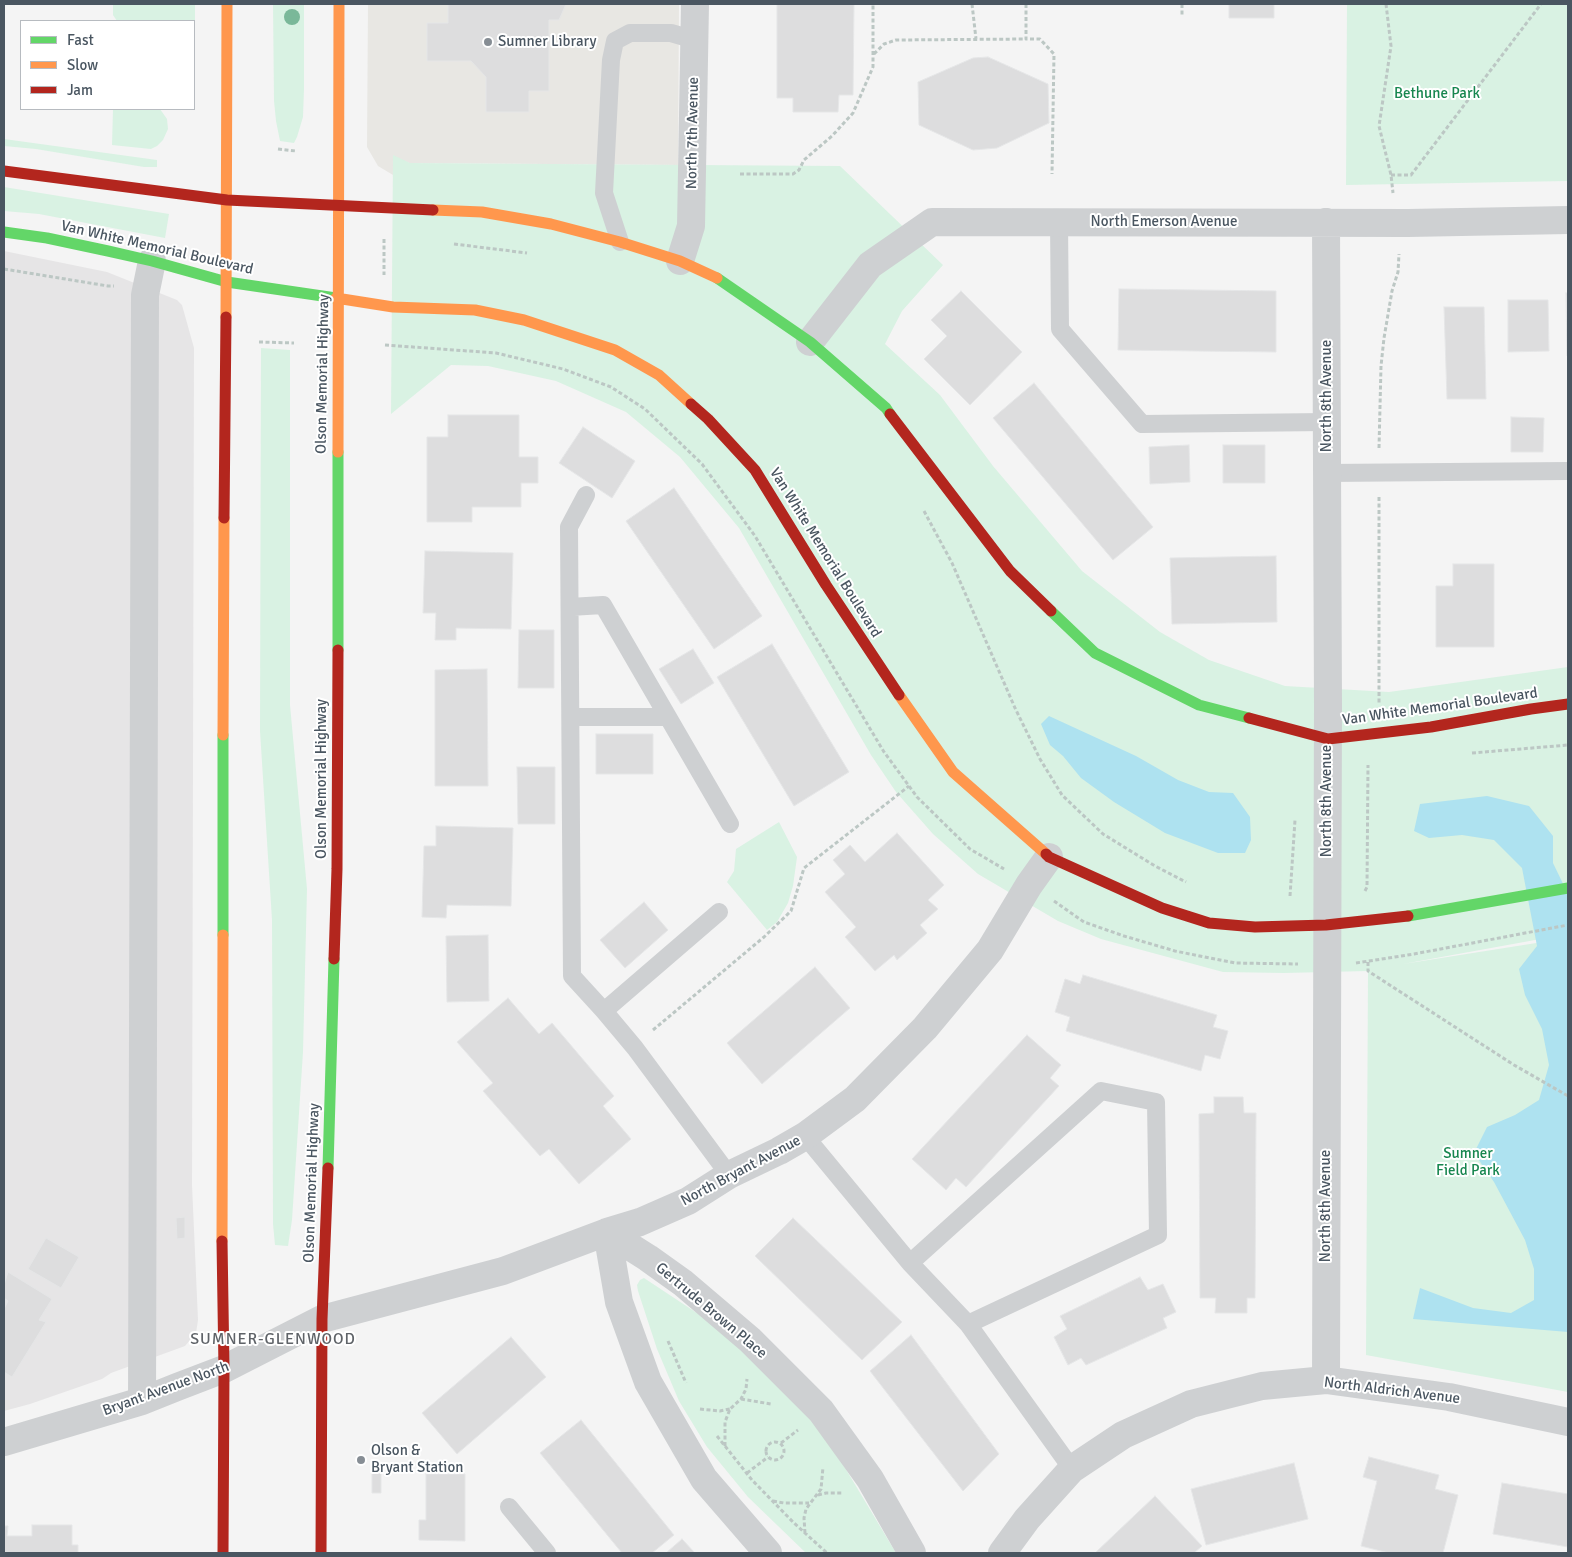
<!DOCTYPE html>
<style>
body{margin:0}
#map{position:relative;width:1572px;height:1557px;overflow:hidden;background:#f4f4f4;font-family:Signika,sans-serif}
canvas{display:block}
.frame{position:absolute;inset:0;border:5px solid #4a5661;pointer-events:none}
.legend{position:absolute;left:20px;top:20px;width:175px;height:90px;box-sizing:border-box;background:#fff;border:1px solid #b7bbc0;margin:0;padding:6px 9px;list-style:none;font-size:15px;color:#4a5661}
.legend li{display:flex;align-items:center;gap:10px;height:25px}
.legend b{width:25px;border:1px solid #b7bbc0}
</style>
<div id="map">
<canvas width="1572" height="1557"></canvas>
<div class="frame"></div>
<ul class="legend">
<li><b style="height:6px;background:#63d668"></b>Fast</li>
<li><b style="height:6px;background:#ff974d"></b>Slow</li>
<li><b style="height:6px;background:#b3261e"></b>Jam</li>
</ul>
</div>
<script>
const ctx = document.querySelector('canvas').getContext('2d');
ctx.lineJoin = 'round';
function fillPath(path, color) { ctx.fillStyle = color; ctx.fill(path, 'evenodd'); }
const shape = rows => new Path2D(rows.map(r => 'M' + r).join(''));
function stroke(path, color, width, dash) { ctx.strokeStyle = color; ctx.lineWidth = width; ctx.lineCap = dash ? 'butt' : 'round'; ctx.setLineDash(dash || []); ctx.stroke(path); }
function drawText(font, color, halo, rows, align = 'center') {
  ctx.font = font + ' Signika,sans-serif'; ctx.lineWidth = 4; ctx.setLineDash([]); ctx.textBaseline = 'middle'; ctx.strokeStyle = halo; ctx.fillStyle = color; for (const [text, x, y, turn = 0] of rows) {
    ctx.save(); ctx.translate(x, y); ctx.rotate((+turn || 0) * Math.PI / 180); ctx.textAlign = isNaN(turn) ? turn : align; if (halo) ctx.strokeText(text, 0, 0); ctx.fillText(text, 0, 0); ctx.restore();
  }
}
const commercial = shape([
 [368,4,679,4,678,165,409,163,393,156,393,175,378,166,367,147]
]);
const education = shape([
 [4,251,107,272,177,300,182,305,194,348,192,1185,198,1320,196,1333,185,1346,111,1373,102,1379,30,1404,4,1411]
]);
const green = shape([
 [113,4,195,4,195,105,194,105,194,21,117,21,113,15],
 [273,4,304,4,304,89,303,117,297,137,294,143,280,141,276,121,274,101],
 [1347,4,1568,4,1568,181,1346,185],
 [113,109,160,109,167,119,168,129,163,140,157,146,151,149,112,145],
 [4,139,157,160,157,167,144,167,36,149,4,146],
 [393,155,410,163,840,166,943,265,902,311,885,344,940,395,993,466,1082,571,1160,632,1209,660,1285,686,1389,692,1568,667,1568,934,1403,964,1568,938,1568,1392,1366,1355,1368,971,1284,973,1223,972,1101,939,1058,921,978,874,933,834,896,792,871,755,739,528,680,457,626,412,556,381,488,366,451,365,391,414],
 [4,187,169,214,165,238,39,214,4,211],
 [261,348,290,350,290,705,307,889,303,1052,292,1220,288,1246,275,1245,273,1224,272,920,260,731],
 [779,822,797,857,793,886,788,903,777,922,767,930,727,882,734,871,736,849],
 [644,1278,712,1323,776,1380,829,1441,896,1553,806,1553,748,1497,707,1447,679,1401,657,1349,638,1291,637,1285,640,1280]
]);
const water = shape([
 [1049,716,1136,756,1178,780,1209,792,1233,793,1250,817,1251,840,1245,853,1218,853,1165,833,1114,802,1081,778,1063,756,1050,745,1041,724],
 [1487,796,1529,806,1553,836,1553,863,1568,894,1568,1332,1413,1319,1420,1288,1473,1308,1511,1313,1534,1300,1534,1269,1525,1240,1494,1182,1474,1153,1487,1127,1515,1115,1539,1100,1549,1065,1542,1029,1525,995,1519,969,1537,946,1522,868,1494,840,1462,835,1429,838,1414,831,1420,804]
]);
const building = shape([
 [448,4,566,4,559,20,549,20,549,91,529,91,529,112,486,112,486,77,471,61,427,61,427,23,448,23,448,4],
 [777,4,854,4,853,95,839,95,838,112,793,112,793,98,777,98,777,4],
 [1229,4,1274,4,1274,18,1229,18,1229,4],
 [988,57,1048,84,1049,123,997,148,973,150,919,125,918,82,973,58,988,57],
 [1119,289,1276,291,1276,352,1118,350,1119,289],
 [961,291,1022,352,970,405,924,359,947,336,931,320,961,291],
 [1566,293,1568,293,1568,356,1567,356,1566,293],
 [1508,300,1548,300,1549,351,1508,352,1508,300],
 [1444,307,1484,307,1486,399,1447,399,1444,307],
 [1034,383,1153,527,1113,560,993,418,1034,383],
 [448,415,519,415,519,457,538,457,538,483,521,483,521,507,472,507,472,522,427,522,427,437,448,437,448,415],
 [1511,417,1544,418,1543,452,1511,452,1511,417],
 [583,427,635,461,612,498,559,463,583,427],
 [1189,445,1190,482,1150,484,1149,447,1189,445],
 [1223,445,1265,445,1265,483,1223,483,1223,445],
 [674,488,762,616,714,649,626,521,674,488],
 [425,551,513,553,511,629,456,628,456,640,435,640,436,613,423,613,425,551],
 [1276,556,1277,622,1172,624,1170,558,1276,556],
 [1453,564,1494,564,1494,647,1436,647,1436,586,1453,586,1453,564],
 [519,630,554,630,554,688,518,688,519,630],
 [772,644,849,772,794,806,717,677,772,644],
 [693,649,714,683,681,704,659,669,693,649],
 [487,669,488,786,435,786,435,670,487,669],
 [596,734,653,734,653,774,596,774,596,734],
 [517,767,555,767,555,824,518,824,517,767],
 [436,826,513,828,511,906,447,905,446,918,422,917,424,846,436,846,436,826],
 [897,833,944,885,928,900,938,909,920,925,927,933,897,960,894,955,875,971,845,937,856,927,825,892,845,874,833,860,850,845,865,862,897,833],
 [644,902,668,930,625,968,600,940,644,902],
 [488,935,489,1001,447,1002,446,936,488,935],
 [815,967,850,1008,762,1084,727,1043,815,967],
 [1083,975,1217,1015,1213,1027,1228,1031,1220,1059,1205,1055,1201,1071,1066,1031,1070,1017,1055,1012,1065,979,1080,984,1083,975],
 [508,998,539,1034,552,1023,614,1096,603,1106,631,1139,579,1184,549,1149,540,1156,483,1091,493,1083,457,1042,508,998],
 [1027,1035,1061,1065,1050,1078,1059,1086,966,1187,956,1178,946,1190,912,1159,1027,1035],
 [1214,1097,1243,1097,1244,1113,1256,1113,1255,1298,1247,1298,1247,1313,1215,1313,1216,1298,1200,1298,1199,1114,1214,1113,1214,1097],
 [185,1217,185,1238,177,1239,176,1218,185,1217],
 [793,1218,902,1322,862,1360,755,1256,793,1218],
 [46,1238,79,1257,61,1288,28,1269,46,1238],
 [8,1272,52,1299,39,1320,46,1322,12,1377,4,1372,4,1309,8,1301,4,1298,4,1285,8,1272],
 [1140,1277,1148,1290,1163,1284,1176,1312,1163,1318,1167,1328,1086,1365,1081,1358,1068,1365,1054,1337,1067,1329,1060,1316,1140,1277],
 [911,1335,999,1454,963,1491,870,1371,911,1335],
 [511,1337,546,1377,457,1454,422,1413,511,1337],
 [581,1420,674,1535,652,1553,622,1553,540,1453,581,1420],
 [1369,1457,1439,1475,1435,1489,1458,1495,1443,1553,1389,1553,1361,1546,1377,1481,1363,1477,1369,1457],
 [1294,1463,1308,1519,1206,1545,1191,1489,1294,1463],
 [372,1473,381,1473,381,1493,372,1493,372,1473],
 [426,1474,465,1474,465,1541,419,1540,419,1520,426,1520,426,1474],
 [1502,1483,1568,1494,1568,1547,1493,1534,1502,1483],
 [1155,1496,1202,1546,1194,1553,1095,1553,1155,1496],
 [32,1525,72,1525,72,1545,78,1545,78,1553,4,1553,4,1526,8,1526,7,1536,32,1536,32,1525],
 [682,1539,695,1553,666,1553,682,1539]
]);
const path = shape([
 [972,4,976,39],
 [1026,4,1026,39,1040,39,1054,54,1052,174],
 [1182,4,1182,17],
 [1386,4,1391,46,1379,126,1391,175,1393,193],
 [874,54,884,44,896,40,1026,39],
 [278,149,296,151],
 [740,174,793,174,799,170,804,160,832,136,853,113,873,67,873,4],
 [1391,175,1411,175,1541,4],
 [384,239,384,275],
 [454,244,527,253],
 [4,269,108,286,114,286],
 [259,342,294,343],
 [385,345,496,353,563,369,611,387,645,409,702,464,755,536,884,752,909,786,917,797,970,849,1004,869],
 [1379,448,1381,366,1384,338,1392,291,1398,272,1399,254],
 [1379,497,1379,703],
 [924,511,952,563,1015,708,1040,759,1062,795,1103,834,1155,866,1186,882],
 [1472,753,1568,745],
 [1365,891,1367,887,1368,765],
 [1290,896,1295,820],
 [1054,901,1084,922,1124,936,1175,951,1235,963,1298,964],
 [1368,962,1368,971,1514,1065,1568,1096],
 [1356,963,1414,954,1568,925],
 [653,1030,764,937,791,911,804,868,909,786],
 [668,1341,686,1383],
 [741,1399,771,1404],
 [700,1409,720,1411,730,1409],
 [717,1436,752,1480,794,1523,827,1553],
 '766 1451a9 9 0 1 1 18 0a9 9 0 1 1-18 0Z',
 [781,1443,798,1430],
 [725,1446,725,1422,730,1409,741,1399,746,1389,747,1379],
 [747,1473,768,1457],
 [818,1495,826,1493,842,1493],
 [773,1501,784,1503,809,1503],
 [805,1533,804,1518,806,1509,821,1489,823,1467]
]);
const lane = shape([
 [1059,222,1060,329,1142,424,1326,422],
 [620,242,604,193,611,60,615,41,630,33,671,33,695,40],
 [1327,473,1568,471],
 [586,495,569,527,572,976,604,1011,719,912],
 [570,607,603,605,730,824],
 [571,717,668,717],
 [604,1011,635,1048,729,1175],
 [805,1136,910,1263,1101,1091,1156,1102,1158,1235,968,1324,1072,1469],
 [910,1263,968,1324],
 [509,1507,547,1553]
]);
const street = shape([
 [1326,222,1328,706,1326,1380],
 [680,261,691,226,695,4],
 [810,342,870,265,932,222,1408,223,1568,220],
 [607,1232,648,1258,683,1283,750,1340,821,1411,870,1479,912,1553],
 [607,1232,619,1302,648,1382,704,1479,768,1553],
 [142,1401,145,295,152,261],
 [4,1442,142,1401,177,1387,224,1369,322,1319,503,1271,607,1232,640,1222,688,1201,729,1175,779,1151,805,1136,855,1099,925,1028,990,950,1029,885,1049,857],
 [1002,1553,1027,1519,1072,1469,1123,1435,1191,1404,1262,1386,1326,1380,1449,1397,1568,1422]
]);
const fast = shape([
 [4,232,47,238,108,251,152,261,227,282,336,298],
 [717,278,810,342,886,408,890,414],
 [1051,611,1095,653,1199,705,1249,718],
 [338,650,338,452],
 [1408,916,1568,888],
 [223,935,223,735],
 [328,1168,334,959]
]);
const slow = shape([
 [433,210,482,212,551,224,620,242,680,261,717,278],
 [336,298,393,307,475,310,524,320,615,350,659,375,691,404],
 [226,317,227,4],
 [338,452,339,4],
 [899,695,953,772,1046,854],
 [223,735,224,518],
 [222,1241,223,935]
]);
const jam = shape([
 [4,171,227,200,433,210],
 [691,404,708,419,755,470,826,585,899,695],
 [890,414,1010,571,1051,611],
 [224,518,226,317],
 [1249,718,1328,739,1431,727,1531,709,1568,704],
 [1046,854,1049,857,1162,908,1209,923,1255,927,1326,925,1408,916],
 [334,959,337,869,338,650],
 [222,1241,224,1369,223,1553],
 [321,1553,322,1319,328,1168]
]);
const trees = [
 [292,17]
];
const markers = [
 [488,42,5,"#868d94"],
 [361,1460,5,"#868d94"]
];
const poiNames = [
 ["Sumner Library",498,42],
 ["Olson &",371,1451],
 ["Bryant Station",371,1468]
];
const parkNames = [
 ["Bethune Park",1437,94],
 ["Sumner",1468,1154],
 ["Field Park",1468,1171]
];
const streetNames = [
 ["North 7th Avenue",693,133,-89],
 ["North Emerson Avenue",1164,222],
 ["Van White Memorial Boulevard",157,248,13],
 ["Olson Memorial Highway",323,374,-89],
 ["North 8th Avenue",1327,396,-90],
 ["Van White Memorial Boulevard",825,553,58],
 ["Van White Memorial Boulevard",1440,707,-8],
 ["Olson Memorial Highway",322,779,-90],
 ["North 8th Avenue",1327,801,-90],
 ["North Bryant Avenue",741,1171,-28],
 ["Olson Memorial Highway",312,1183,-88],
 ["North 8th Avenue",1326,1206,-90],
 ["Gertrude Brown Place",711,1311,40],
 ["Bryant Avenue North",166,1389,-20],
 ["North Aldrich Avenue",1392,1391,7]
];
const neighbourhoodNames = [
 ["SUMNER-GLENWOOD",273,1340]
];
fillPath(commercial, '#e8e7e3');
fillPath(education, '#e6e5e6');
fillPath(green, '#d9f2e3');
fillPath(water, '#aee2f0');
fillPath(building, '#ddddde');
stroke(building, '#e5e6e7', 1);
stroke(path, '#bcc7c4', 3, [4, 2.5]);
stroke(lane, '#ced0d2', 18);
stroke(street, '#ced0d2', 28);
stroke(fast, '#63d668', 11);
stroke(slow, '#ff974d', 11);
stroke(jam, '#b3261e', 11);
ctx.fillStyle = '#7ab899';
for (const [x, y] of trees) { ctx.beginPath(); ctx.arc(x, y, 8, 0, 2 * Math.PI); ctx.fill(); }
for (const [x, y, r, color] of markers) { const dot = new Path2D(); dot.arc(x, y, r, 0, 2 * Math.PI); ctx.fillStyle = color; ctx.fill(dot); stroke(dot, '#fff', 2); }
drawText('15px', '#4a5661', '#fff', poiNames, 'left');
drawText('15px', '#17864f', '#fff', parkNames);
drawText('15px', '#4a5661', '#fff', streetNames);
ctx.letterSpacing = '1px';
drawText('16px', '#5f6368', '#fff', neighbourhoodNames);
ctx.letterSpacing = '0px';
</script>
